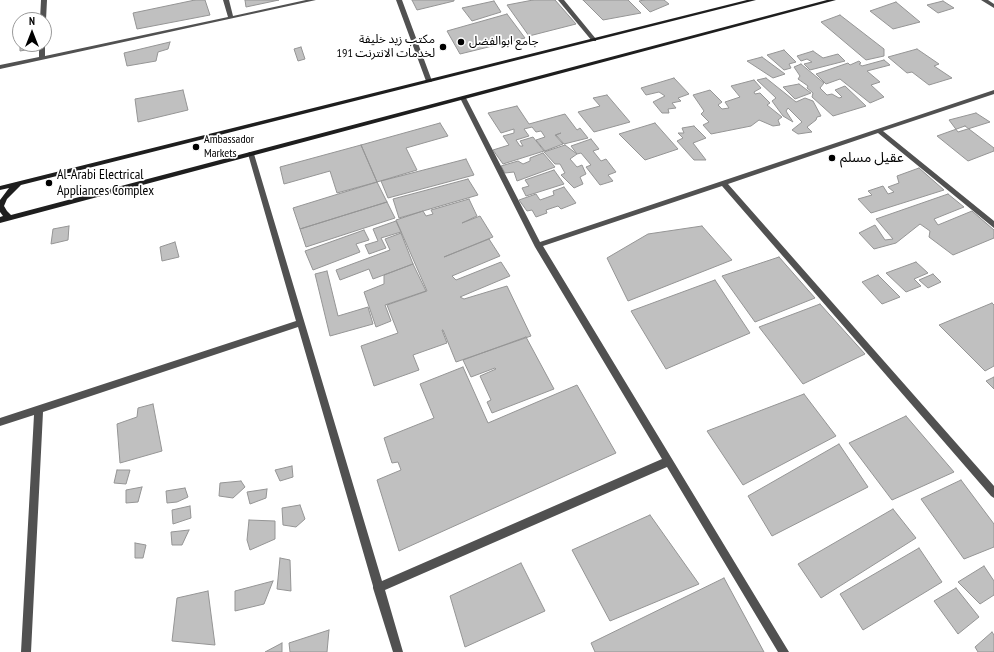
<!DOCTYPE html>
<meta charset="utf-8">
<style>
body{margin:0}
#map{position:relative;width:994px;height:652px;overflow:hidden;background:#fff;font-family:"PT Sans Narrow",sans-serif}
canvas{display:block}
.north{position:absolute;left:12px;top:12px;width:40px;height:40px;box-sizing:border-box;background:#fff;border:1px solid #999;border-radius:50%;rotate:0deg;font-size:11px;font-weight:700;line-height:16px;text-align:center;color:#000}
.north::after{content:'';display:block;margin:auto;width:14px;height:18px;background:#000;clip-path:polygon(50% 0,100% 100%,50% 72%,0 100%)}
</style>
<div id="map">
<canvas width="994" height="652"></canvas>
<div class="north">N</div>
</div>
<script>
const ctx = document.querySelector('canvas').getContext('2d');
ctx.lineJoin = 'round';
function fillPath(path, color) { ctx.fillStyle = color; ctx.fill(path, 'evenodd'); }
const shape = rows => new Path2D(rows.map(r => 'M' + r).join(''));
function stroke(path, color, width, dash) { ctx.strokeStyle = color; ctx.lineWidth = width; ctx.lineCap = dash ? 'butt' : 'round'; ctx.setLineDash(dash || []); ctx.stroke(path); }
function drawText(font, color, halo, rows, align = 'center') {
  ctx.font = font + ' "PT Sans Narrow","Noto Sans Arabic",sans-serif'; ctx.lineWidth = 3.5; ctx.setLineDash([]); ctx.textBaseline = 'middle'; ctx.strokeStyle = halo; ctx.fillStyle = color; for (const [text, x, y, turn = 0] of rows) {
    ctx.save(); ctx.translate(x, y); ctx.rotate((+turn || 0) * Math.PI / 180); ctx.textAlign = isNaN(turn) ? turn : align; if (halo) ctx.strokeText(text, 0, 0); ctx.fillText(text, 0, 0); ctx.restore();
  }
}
const building = shape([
 [195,0,205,0,210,15,137,29,133,13,195,0],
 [245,0,279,0,246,7,245,0],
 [412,0,454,0,454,1,417,10,412,0],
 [533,0,555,0,576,24,529,36,507,5,533,0],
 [583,0,628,0,641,13,603,20,583,0],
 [644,0,664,0,669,4,650,12,639,1,644,0],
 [494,1,501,12,472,21,462,8,494,1],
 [943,1,954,8,938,13,927,5,943,1],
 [896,2,920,22,893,29,870,11,896,2],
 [507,14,525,38,460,54,447,31,507,14],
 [840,15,884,49,884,56,866,60,821,22,840,15],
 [20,41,20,44,37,44,37,48,20,51,20,41],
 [170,42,168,49,158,52,156,61,127,66,124,53,170,42],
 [301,47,305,59,298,61,294,49,301,47],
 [917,49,939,64,934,66,952,78,929,85,912,72,907,73,888,57,917,49],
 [784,50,796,62,789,64,791,68,784,70,767,55,784,50],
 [813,51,823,58,838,54,845,61,810,70,804,64,812,62,807,59,801,61,797,56,813,51],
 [762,57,785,74,773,78,747,61,762,57],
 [884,60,890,65,867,71,880,82,871,85,884,97,870,103,840,79,826,84,816,74,848,63,850,65,859,61,861,63,859,64,862,66,884,60],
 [801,64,824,83,820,88,827,95,832,94,839,98,842,97,835,90,845,86,866,106,833,116,812,97,813,93,807,88,808,86,798,79,800,76,794,67,801,64],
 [674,78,689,94,678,98,681,101,672,103,676,108,668,109,669,113,662,113,653,102,665,96,659,92,646,95,641,88,674,78],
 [766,78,796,102,805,98,813,101,821,116,817,117,816,120,807,127,812,132,798,134,792,130,802,122,788,108,786,111,793,122,783,116,772,101,776,98,757,80,766,78],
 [754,80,761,88,754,92,755,94,760,93,770,103,767,105,782,117,778,120,780,125,773,126,759,120,751,126,711,134,703,125,709,122,701,114,704,111,693,95,710,90,722,102,718,105,722,109,729,108,725,102,740,97,731,86,754,80],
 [799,84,811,93,795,99,783,87,799,84],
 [183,90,188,110,138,122,135,99,183,90],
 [607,95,630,122,594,132,578,112,600,106,593,98,607,95],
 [517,106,529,124,565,114,577,130,580,128,588,138,564,144,556,135,561,133,555,135,563,144,545,151,536,140,545,137,541,131,536,132,532,127,524,129,529,136,516,140,520,146,523,146,520,141,533,137,544,151,503,164,493,150,509,145,503,136,514,133,514,129,501,133,488,113,517,106],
 [976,113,990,122,958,132,949,120,976,113],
 [440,123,448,136,406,148,417,170,377,182,361,145,440,123],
 [655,123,678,149,645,160,619,134,655,123],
 [694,126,706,138,693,143,706,160,694,160,677,141,683,138,678,133,684,133,682,128,694,126],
 [965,126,994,148,994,151,968,161,937,136,965,126],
 [591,139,599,149,593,151,601,161,606,159,616,172,608,175,613,181,600,185,586,167,591,165,581,153,577,154,571,146,591,139],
 [361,145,377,182,337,193,330,171,284,184,280,167,361,145],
 [565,145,577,154,570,159,577,167,582,165,586,174,580,177,583,184,574,188,561,175,565,173,560,164,555,164,544,152,565,145],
 [543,153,555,167,517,181,514,172,505,173,501,166,518,161,523,164,530,161,530,158,543,153],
 [466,159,474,175,388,198,381,181,466,159],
 [919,168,944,190,871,213,858,199,872,195,868,191,883,186,888,194,894,192,888,187,899,183,897,176,919,168],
 [554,170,564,184,526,196,522,188,529,186,525,180,554,170],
 [468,179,478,195,399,218,393,199,468,179],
 [377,182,387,202,300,229,293,208,377,182],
 [564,187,576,203,561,209,558,206,546,210,547,213,536,217,532,210,527,211,519,200,536,194,540,200,554,195,553,191,564,187],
 [948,194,964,207,934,219,938,225,972,211,994,230,994,238,953,255,929,237,930,231,920,224,896,243,874,249,859,233,875,225,885,240,893,239,876,219,948,194],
 [469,199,477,216,462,223,480,216,493,237,444,257,489,239,500,256,452,276,456,280,501,262,510,276,460,297,464,299,507,286,531,336,456,362,443,330,442,330,447,343,413,355,419,370,374,386,361,346,398,333,387,305,427,291,396,220,423,211,426,216,433,214,431,210,469,199],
 [387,202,395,218,306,247,300,229,387,202],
 [396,221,401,232,381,238,386,248,369,254,365,245,378,241,373,229,396,221],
 [69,226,68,240,51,244,53,229,69,226],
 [702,226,732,260,628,301,607,258,648,234,702,226],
 [364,230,369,240,356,244,360,252,313,270,305,251,364,230],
 [401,233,413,264,373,279,369,269,340,280,336,270,390,250,385,239,401,233],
 [175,242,179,257,162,261,160,247,175,242],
 [779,257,815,298,755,322,722,276,779,257],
 [916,262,928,273,914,279,921,286,906,292,886,273,916,262],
 [413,264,426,291,385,305,391,321,376,327,364,292,384,284,384,275,413,264],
 [327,271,338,316,368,307,373,324,330,336,315,274,327,271],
 [933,274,941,282,928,288,919,280,933,274],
 [878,275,900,297,882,304,862,282,878,275],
 [715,280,750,333,666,369,631,311,715,280],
 [992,303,994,305,994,366,985,371,939,325,992,303],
 [820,304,865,354,803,384,759,327,820,304],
 [526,337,554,389,492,413,487,402,491,400,480,376,496,369,495,368,471,377,463,360,526,337],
 [463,367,488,423,577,385,616,453,399,551,377,480,401,470,398,462,392,463,384,438,434,418,420,384,463,367],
 [994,377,994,389,986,381,994,377],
 [804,394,836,436,743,485,707,431,804,394],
 [153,404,162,451,120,463,117,424,137,417,138,408,153,404],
 [906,416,954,472,892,500,849,443,906,416],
 [839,444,868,487,772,536,748,496,839,444],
 [292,466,293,477,280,481,275,470,292,466],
 [117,470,130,470,126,484,114,483,117,470],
 [961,480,994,524,994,547,964,559,921,499,961,480],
 [241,481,245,487,233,498,219,496,220,483,241,481],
 [142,487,138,502,126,503,126,490,142,487],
 [185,488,188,497,177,502,167,503,166,491,185,488],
 [267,489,266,498,250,504,247,492,267,489],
 [300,505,305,519,296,527,283,525,282,508,300,505],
 [190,506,191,518,173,524,172,510,190,506],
 [893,509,916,538,821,598,798,564,893,509],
 [650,515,699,584,610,621,572,550,650,515],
 [249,520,275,521,275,539,250,550,247,540,249,520],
 [189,530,182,545,172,545,171,532,189,530],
 [135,543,146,545,143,558,135,558,135,543],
 [919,548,942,582,863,630,840,594,919,548],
 [280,558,290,560,291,591,277,589,280,558],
 [521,563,545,611,465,647,450,596,521,563],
 [984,566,994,581,994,595,980,604,958,582,984,566],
 [724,578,764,652,595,652,591,643,724,578],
 [273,581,264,604,235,611,235,591,273,581],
 [956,588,979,617,958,634,934,601,956,588],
 [208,591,215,645,172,641,177,598,208,591],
 [329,630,327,652,290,652,289,643,329,630],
 [992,632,994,635,994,652,978,652,975,647,992,632],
 [282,643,282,652,265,652,282,643]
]);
const street = shape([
 [41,0,47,0,46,20,44,21,44,20,40,20,41,0],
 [223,0,229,0,233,16,306,0,316,0,0,69,0,65,39,57,39,44,44,44,44,43,45,44,45,56,228,17,223,0],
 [396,0,402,0,432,81,431,82,427,82,426,81,396,0],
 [558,0,564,0,596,39,596,41,592,41,558,0],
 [981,0,988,0,994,4,994,8,981,0],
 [994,90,994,94,883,131,994,221,994,228,878,133,728,184,994,486,994,498,991,496,722,186,543,246,789,652,778,652,667,467,385,590,403,652,393,652,373,588,373,586,298,327,43,412,31,652,21,652,34,415,0,426,0,418,296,321,248,154,249,152,253,152,254,154,382,581,662,459,535,247,460,98,461,97,465,97,466,98,540,242,994,90]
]);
const secondary = shape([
 [747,0,756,0,21,185,7,199,4,206,7,211,11,215,827,0,836,0,0,223,0,217,3,216,0,212,0,200,9,188,0,190,0,186,747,0]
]);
const markers = [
 [461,42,4,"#000"],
 [443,47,4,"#000"],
 [196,147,4,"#000"],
 [832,158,4,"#000"],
 [49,183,4,"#000"]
];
const farPoinames = [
 ["مكتب زيد خليفة",435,40,"right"],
 ["لخدمات الانترنت 191",435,54,"right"],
 ["جامع ابوالفضل",469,42],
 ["Ambassador",204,140],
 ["Markets",204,154]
];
const poiNames = [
 ["عقيل مسلم",840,158],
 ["Al-Arabi Electrical",57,175],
 ["Appliances Complex",57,191]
];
fillPath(building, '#c0c0c0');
stroke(building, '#959595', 1);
fillPath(street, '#515151');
fillPath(secondary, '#1e1e1e');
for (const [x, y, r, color] of markers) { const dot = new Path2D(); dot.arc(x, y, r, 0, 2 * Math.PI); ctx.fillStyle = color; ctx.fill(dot); stroke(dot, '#fff', 1.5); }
drawText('12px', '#000', '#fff', farPoinames, 'left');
drawText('14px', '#000', '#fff', poiNames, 'left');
</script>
